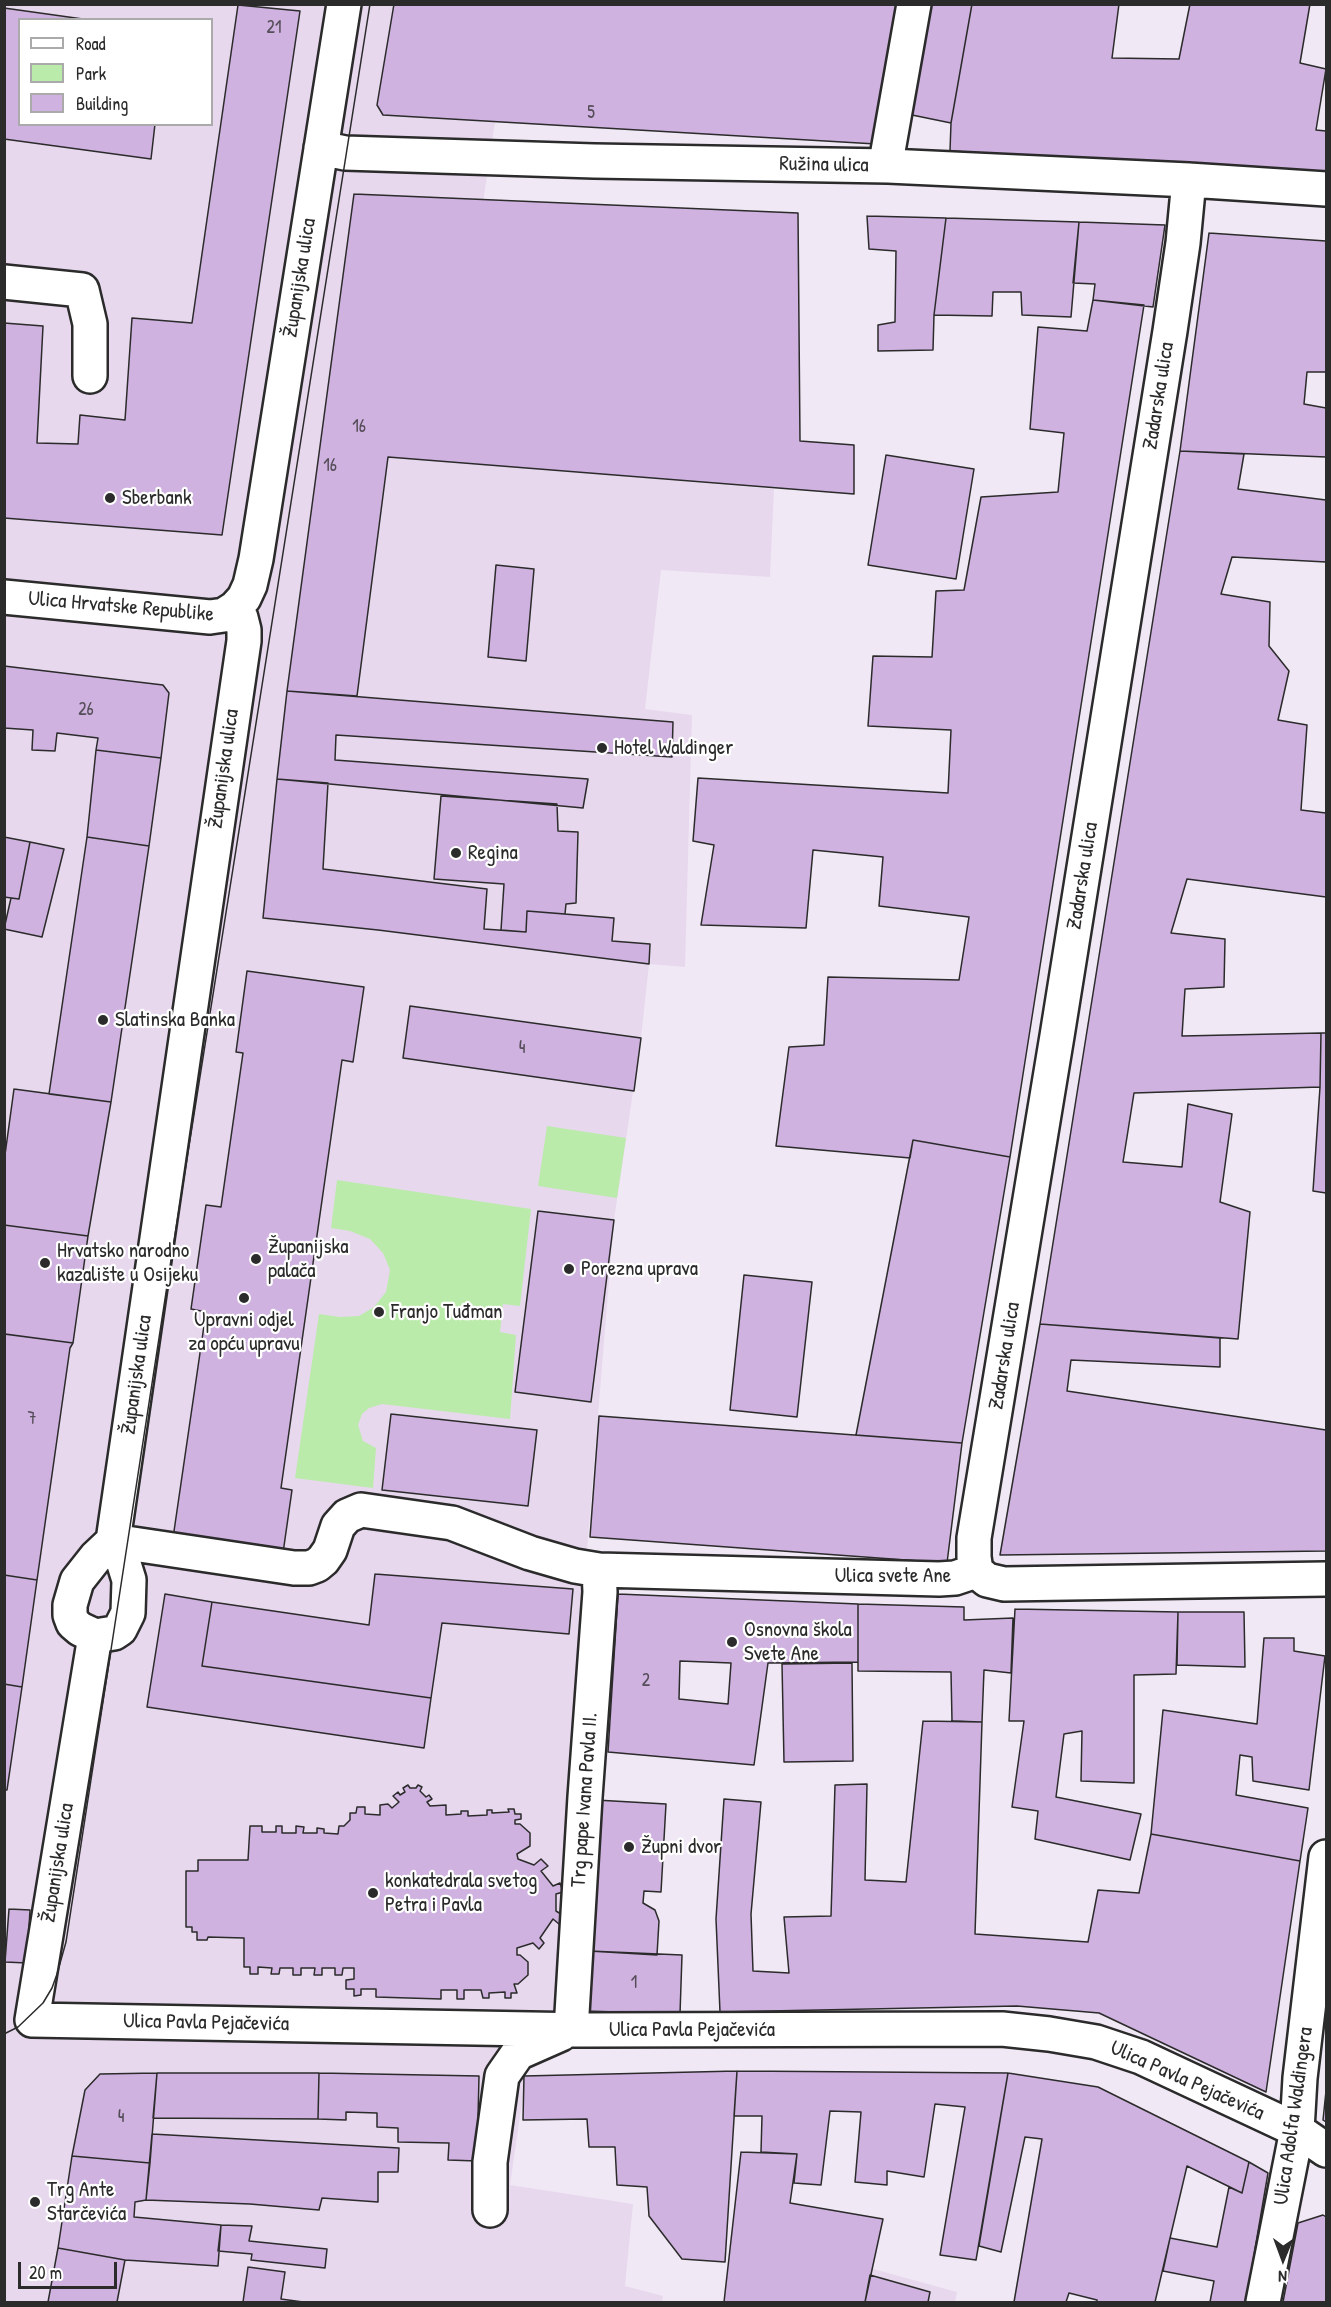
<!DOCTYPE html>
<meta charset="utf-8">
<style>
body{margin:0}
#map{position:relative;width:1331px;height:2307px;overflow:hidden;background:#f1e8f5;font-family:"Patrick Hand",sans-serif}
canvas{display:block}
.frame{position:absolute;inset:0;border:6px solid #2b2b2b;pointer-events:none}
.legend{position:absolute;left:18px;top:18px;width:195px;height:108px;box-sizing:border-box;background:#fff;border:2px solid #aaa;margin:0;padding:8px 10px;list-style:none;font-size:18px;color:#2b2b2b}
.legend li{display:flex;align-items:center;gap:12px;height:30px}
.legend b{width:30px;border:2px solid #aaa}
.north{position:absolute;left:1253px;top:2229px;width:60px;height:60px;-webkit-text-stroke:4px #fff;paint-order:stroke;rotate:181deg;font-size:16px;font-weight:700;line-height:24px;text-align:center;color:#2b2b2b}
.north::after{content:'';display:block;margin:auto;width:21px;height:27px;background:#2b2b2b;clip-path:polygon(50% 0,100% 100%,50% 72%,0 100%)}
.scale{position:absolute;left:18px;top:2262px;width:99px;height:27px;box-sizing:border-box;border:3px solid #2b2b2b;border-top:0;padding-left:8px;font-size:18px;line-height:21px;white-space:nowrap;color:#2b2b2b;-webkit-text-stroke:4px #fff;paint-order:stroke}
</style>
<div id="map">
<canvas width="1331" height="2307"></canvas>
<div class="frame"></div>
<ul class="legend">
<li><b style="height:8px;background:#fff"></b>Road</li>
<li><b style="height:16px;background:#bbebaa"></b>Park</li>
<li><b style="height:16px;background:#cfb2df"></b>Building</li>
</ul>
<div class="north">N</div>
<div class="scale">20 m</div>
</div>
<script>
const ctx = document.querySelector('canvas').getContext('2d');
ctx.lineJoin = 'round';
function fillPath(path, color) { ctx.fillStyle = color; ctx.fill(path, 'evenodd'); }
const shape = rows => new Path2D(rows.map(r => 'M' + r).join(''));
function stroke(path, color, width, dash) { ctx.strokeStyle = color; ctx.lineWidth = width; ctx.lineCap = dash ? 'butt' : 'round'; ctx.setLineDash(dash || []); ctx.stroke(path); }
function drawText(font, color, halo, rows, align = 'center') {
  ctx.font = font + ' "Patrick Hand",sans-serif'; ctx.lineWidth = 4.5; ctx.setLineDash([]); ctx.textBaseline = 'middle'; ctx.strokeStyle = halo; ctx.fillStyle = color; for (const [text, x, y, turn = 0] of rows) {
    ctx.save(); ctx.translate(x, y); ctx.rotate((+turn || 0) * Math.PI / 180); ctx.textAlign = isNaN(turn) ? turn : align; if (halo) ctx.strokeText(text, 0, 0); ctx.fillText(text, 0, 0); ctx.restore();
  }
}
const built = shape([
 [5,5,524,5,494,128,445,461,774,489,770,577,661,570,645,709,692,715,685,967,649,964,641,1038,614,1220,585,1574,573,2038,531,2041,510,2185,633,2204,625,2286,663,2296,662,2302,5,2302],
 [20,20,212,20,212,124,20,124],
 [866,2267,957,2292,955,2302,856,2302]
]);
const green = shape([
 [547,1126,626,1138,617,1198,538,1186],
 [337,1180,531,1209,520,1306,503,1304,500,1332,516,1335,510,1419,382,1404,369,1408,362,1414,358,1425,363,1441,376,1448,373,1488,295,1478,319,1314,340,1317,359,1316,374,1307,386,1292,390,1270,383,1253,370,1239,350,1231,331,1228]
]);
const building = shape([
 [394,4,899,4,876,144,383,115,377,105,394,4],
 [931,4,972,4,951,123,912,115,931,4],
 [972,4,1119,4,1112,58,1179,59,1190,4,1310,4,1300,63,1326,69,1316,130,1326,131,1326,173,950,151,951,123,972,4],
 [238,5,300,11,222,535,4,518,4,323,43,326,37,443,78,444,80,415,125,420,132,318,192,323,238,5],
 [4,8,90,20,20,20,20,124,155,124,151,159,4,139,4,8],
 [354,194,798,213,800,441,854,445,854,494,388,457,357,696,287,691,354,194],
 [867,216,946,218,934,315,933,350,878,351,878,325,895,322,896,251,869,249,867,216],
 [946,218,1079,222,1071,317,1022,315,1021,292,993,292,992,316,934,315,946,218],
 [1079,222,1165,225,1153,307,1093,300,1095,284,1073,283,1079,222],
 [1209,233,1326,241,1326,372,1307,372,1304,404,1326,408,1326,457,1180,451,1209,233],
 [1093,300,1144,305,1010,1157,913,1140,910,1158,776,1146,789,1047,824,1045,828,977,959,980,969,917,879,906,883,857,813,850,806,928,701,925,714,845,693,841,698,778,948,793,951,730,868,726,873,656,932,657,936,591,964,590,981,497,1058,492,1064,433,1030,429,1038,327,1087,331,1093,300],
 [1180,451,1244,454,1238,489,1326,500,1326,562,1232,557,1221,594,1270,602,1269,646,1289,671,1278,720,1307,725,1301,810,1326,813,1326,897,1187,879,1171,933,1225,939,1224,987,1185,989,1182,1036,1321,1033,1320,1087,1134,1093,1123,1162,1182,1167,1188,1104,1232,1114,1220,1202,1250,1212,1238,1339,1040,1324,1180,451],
 [886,455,974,469,956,579,868,565,886,455],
 [496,565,534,569,526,661,488,657,496,565],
 [4,666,163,685,169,693,161,758,96,750,98,738,57,733,55,751,32,750,33,730,4,728,4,666],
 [287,691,673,722,672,757,336,735,335,760,588,779,583,808,277,779,287,691],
 [96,750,161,758,149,846,87,837,96,750],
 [277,779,328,783,323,869,487,889,484,929,526,932,527,911,614,918,612,941,650,944,649,964,378,930,263,918,277,779],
 [441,796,557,804,558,831,578,832,576,903,566,904,565,914,527,911,526,932,501,930,504,884,434,879,441,796],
 [4,837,30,842,19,899,4,897,4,837],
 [87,837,149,846,111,1102,49,1094,87,837],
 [30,842,64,849,42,937,4,929,11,898,19,899,30,842],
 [247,971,364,987,353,1062,342,1060,281,1488,292,1490,283,1553,173,1538,206,1312,191,1309,206,1205,221,1207,243,1053,236,1052,247,971],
 [410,1006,641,1038,634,1091,403,1058,410,1006],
 [1321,1033,1326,1033,1326,1193,1313,1191,1320,1087,1321,1033],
 [14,1089,111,1102,88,1236,4,1225,4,1162,14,1089],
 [913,1140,1010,1157,962,1443,856,1435,913,1140],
 [538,1211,614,1220,591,1402,515,1392,538,1211],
 [4,1225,88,1236,73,1343,4,1334,4,1225],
 [744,1275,812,1282,797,1417,730,1410,744,1275],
 [1040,1324,1220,1338,1220,1367,1071,1360,1067,1391,1326,1430,1326,1551,1000,1555,1040,1324],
 [5,1334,73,1343,70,1348,37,1580,4,1575,5,1334],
 [391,1414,537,1430,528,1506,382,1490,391,1414],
 [599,1416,962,1443,947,1563,590,1537,599,1416],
 [375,1574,573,1589,569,1634,442,1623,431,1698,202,1666,212,1602,369,1625,375,1574],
 [4,1575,37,1580,22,1687,4,1684,4,1575],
 [165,1594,212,1602,202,1666,431,1698,424,1748,147,1707,165,1594],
 [618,1594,858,1604,858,1662,768,1663,754,1765,608,1752,618,1594],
 [680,1661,731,1663,728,1704,679,1699,680,1661],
 [858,1604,964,1607,964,1620,1013,1618,1011,1673,984,1670,982,1722,952,1721,951,1672,858,1671,858,1604],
 [1015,1609,1178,1612,1176,1674,1134,1675,1134,1783,1081,1781,1082,1731,1064,1734,1056,1797,1141,1814,1130,1860,1035,1839,1038,1811,1012,1807,1024,1721,1009,1721,1015,1609],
 [1178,1612,1244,1612,1245,1667,1177,1665,1178,1612],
 [1264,1638,1294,1638,1294,1651,1325,1656,1309,1790,1253,1781,1252,1757,1240,1755,1236,1795,1308,1808,1300,1861,1151,1834,1163,1710,1257,1724,1264,1638],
 [852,1663,853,1761,784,1762,782,1664,852,1663],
 [4,1684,22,1687,7,1790,4,1790,4,1684],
 [923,1721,982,1722,975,1934,1088,1942,1098,1890,1139,1893,1151,1834,1300,1861,1266,2092,1099,2013,1017,2006,720,2012,716,1919,724,1799,761,1802,751,1914,753,1971,789,1973,784,1917,831,1916,835,1785,867,1784,865,1880,906,1882,923,1721],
 [408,1785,410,1788,416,1788,418,1785,422,1787,420,1791,426,1797,429,1795,432,1799,427,1802,430,1806,446,1805,446,1815,461,1814,461,1811,468,1811,468,1816,487,1815,487,1810,492,1810,492,1813,509,1812,508,1809,514,1809,515,1814,521,1814,521,1819,515,1820,515,1824,520,1824,530,1833,530,1846,517,1854,518,1859,534,1865,541,1859,548,1866,541,1871,553,1886,560,1883,563,1892,556,1894,556,1911,564,1916,559,1924,553,1919,540,1938,544,1943,539,1949,533,1943,517,1948,517,1955,520,1955,528,1962,528,1975,518,1984,514,1984,517,1993,511,1993,511,1998,505,1998,505,1992,489,1993,489,1998,483,1998,481,1990,464,1990,464,1999,457,1999,457,1990,441,1990,441,1999,376,1997,376,1989,361,1989,361,1995,354,1996,354,1989,346,1989,346,1980,354,1979,354,1968,343,1968,342,1975,335,1975,335,1968,322,1968,322,1975,314,1975,315,1968,301,1968,301,1975,293,1975,293,1968,280,1968,279,1974,271,1974,272,1968,258,1967,258,1974,250,1974,250,1967,244,1967,244,1938,208,1937,207,1940,197,1940,197,1932,192,1932,192,1927,186,1927,186,1871,198,1871,198,1860,248,1860,250,1826,262,1826,262,1832,276,1832,276,1826,282,1826,282,1833,296,1833,296,1826,304,1827,303,1833,317,1833,317,1828,324,1829,324,1833,338,1834,339,1826,344,1826,350,1820,350,1813,356,1813,357,1807,365,1807,365,1814,380,1815,380,1805,388,1804,392,1808,399,1802,393,1796,398,1792,400,1795,405,1792,403,1788,408,1785],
 [596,1800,666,1804,661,1892,644,1891,643,1903,655,1910,659,1921,657,1955,589,1951,596,1800],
 [9,1909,30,1910,27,1963,5,1962,9,1909],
 [589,1951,682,1955,680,2014,585,2011,589,1951],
 [737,2071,725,2262,682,2259,649,2216,647,2187,617,2185,615,2147,589,2147,587,2119,523,2120,524,2076,737,2071],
 [737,2071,1008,2073,976,2260,940,2255,965,2107,935,2104,924,2177,887,2171,887,2185,855,2182,861,2112,830,2111,821,2185,794,2183,797,2154,761,2152,762,2116,734,2116,737,2071],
 [157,2073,319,2073,318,2119,153,2118,157,2073],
 [157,2073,150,2163,72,2156,85,2090,100,2074,157,2073],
 [319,2073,479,2076,477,2161,448,2160,449,2143,398,2142,398,2128,377,2127,377,2113,346,2112,346,2120,318,2119,319,2073],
 [1008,2073,1098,2087,1249,2162,1242,2193,1187,2166,1155,2302,1097,2302,1097,2300,1069,2293,1066,2302,1014,2302,1042,2139,1025,2137,1001,2252,979,2246,1008,2073],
 [1326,2091,1326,2122,1323,2120,1326,2091],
 [152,2134,399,2148,398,2172,378,2172,378,2202,322,2198,319,2210,250,2204,146,2200,152,2134],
 [741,2152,797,2154,790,2203,883,2219,865,2302,724,2302,741,2152],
 [72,2156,150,2163,146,2200,135,2202,134,2217,221,2225,218,2266,125,2260,58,2248,72,2156],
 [1249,2162,1268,2173,1246,2302,1210,2302,1214,2281,1163,2271,1170,2238,1217,2247,1229,2187,1242,2193,1249,2162],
 [1323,2215,1326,2217,1326,2302,1283,2302,1298,2223,1323,2215],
 [221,2225,252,2226,249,2241,327,2249,325,2268,251,2260,252,2254,218,2251,221,2225],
 [58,2248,125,2260,117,2302,48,2302,58,2248],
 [248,2267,285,2272,281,2299,303,2302,243,2302,248,2267],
 [870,2275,930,2292,928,2302,865,2302,870,2275]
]);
const minor = shape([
 [321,148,345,153,594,161,888,166,1189,180,1326,189],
 [888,166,888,151,914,4],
 [4,282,82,290,90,324,90,376],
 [4,597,210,617,224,615,235,608,244,598,250,585,256,559,344,4],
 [235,608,241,618,244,630,244,641,113,1541,294,1568,309,1568,317,1565,323,1560,330,1550,338,1526,347,1516,361,1510,452,1523,530,1553,575,1566,599,1570,939,1579,955,1578,976,1571],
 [113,1541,124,1564,129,1580,128,1613,120,1629,114,1633,95,1636,80,1629,73,1623,70,1615,70,1605,77,1581,96,1557,113,1541],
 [976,1571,974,1557,974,1538,1057,1036,1170,331,1183,243,1189,180],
 [976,1571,987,1580,1004,1584,1326,1579],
 [95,1636,32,2020,586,2030,1002,2029,1049,2034,1096,2042,1141,2057,1297,2130,1326,2150],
 [571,2030,585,1797,600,1592,599,1570],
 [490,2210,490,2162,502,2076,518,2053,561,2034],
 [1263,2302,1297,2130,1300,2078,1326,1857]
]);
const tram = shape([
 [4,2034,18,2027,43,2003,52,1988,57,1974,66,1942,173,1247,370,4]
]);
const markers = [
 [110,498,6,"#2b2b2b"],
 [602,748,6,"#2b2b2b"],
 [456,853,6,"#2b2b2b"],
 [103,1020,6,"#2b2b2b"],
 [256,1259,6,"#2b2b2b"],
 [45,1263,6,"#2b2b2b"],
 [569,1269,6,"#2b2b2b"],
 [244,1298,6,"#2b2b2b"],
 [379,1312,6,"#2b2b2b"],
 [732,1642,6,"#2b2b2b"],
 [629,1847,6,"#2b2b2b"],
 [373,1893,6,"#2b2b2b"],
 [35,2202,6,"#2b2b2b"]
];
const numberNames = [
 ["21",274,28],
 ["5",591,113],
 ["16",359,427],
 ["16",330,466],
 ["26",86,710],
 ["4",522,1048],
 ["7",32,1419],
 ["2",646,1681],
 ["1",634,1983],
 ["4",121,2117]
];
const streetNames = [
 ["Ružina ulica",824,165,1],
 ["Županijska ulica",300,278,-81],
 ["Zadarska ulica",1159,396,-81],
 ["Ulica Hrvatske Republike",121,607,5],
 ["Županijska ulica",224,769,-82],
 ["Zadarska ulica",1083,876,-81],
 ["Zadarska ulica",1005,1356,-81],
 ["Županijska ulica",137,1375,-82],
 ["Ulica svete Ane",893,1576],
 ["Trg pape Ivana Pavla II.",585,1800,-86],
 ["Županijska ulica",58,1863,-81],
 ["Ulica Pavla Pejačevića",206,2023,1],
 ["Ulica Pavla Pejačevića",692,2030],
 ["Ulica Pavla Pejačevića",1187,2081,24],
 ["Ulica Adolfa Waldingera",1294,2116,-82]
];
const poiNames = [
 ["Sberbank",122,498],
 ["Hotel Waldinger",614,748],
 ["Regina",468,853],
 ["Slatinska Banka",115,1020],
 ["Županijska",268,1247],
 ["palača",268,1271],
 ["Hrvatsko narodno",57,1251],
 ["kazalište u Osijeku",57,1275],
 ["Porezna uprava",581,1269],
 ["Franjo Tuđman",391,1312],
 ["Upravni odjel",244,1320,"center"],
 ["za opću upravu",244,1344,"center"],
 ["Osnovna škola",744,1630],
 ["Svete Ane",744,1654],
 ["Župni dvor",641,1847],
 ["konkatedrala svetog",385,1881],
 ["Petra i Pavla",385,1905],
 ["Trg Ante",47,2190],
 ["Starčevića",47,2214]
];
fillPath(built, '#e7d8ee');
fillPath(green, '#bbebaa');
fillPath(building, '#cfb2df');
stroke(building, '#2b2b2b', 1.5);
stroke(minor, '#2b2b2b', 38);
stroke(minor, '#fff', 33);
stroke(tram, '#2b2b2b', 1.5);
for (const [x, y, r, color] of markers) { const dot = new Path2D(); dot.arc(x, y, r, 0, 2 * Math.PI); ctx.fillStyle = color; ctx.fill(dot); stroke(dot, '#fff', 2); }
drawText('18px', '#544d58', null, numberNames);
drawText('21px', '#2b2b2b', '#fff', streetNames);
drawText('21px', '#2b2b2b', '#fff', poiNames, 'left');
</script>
